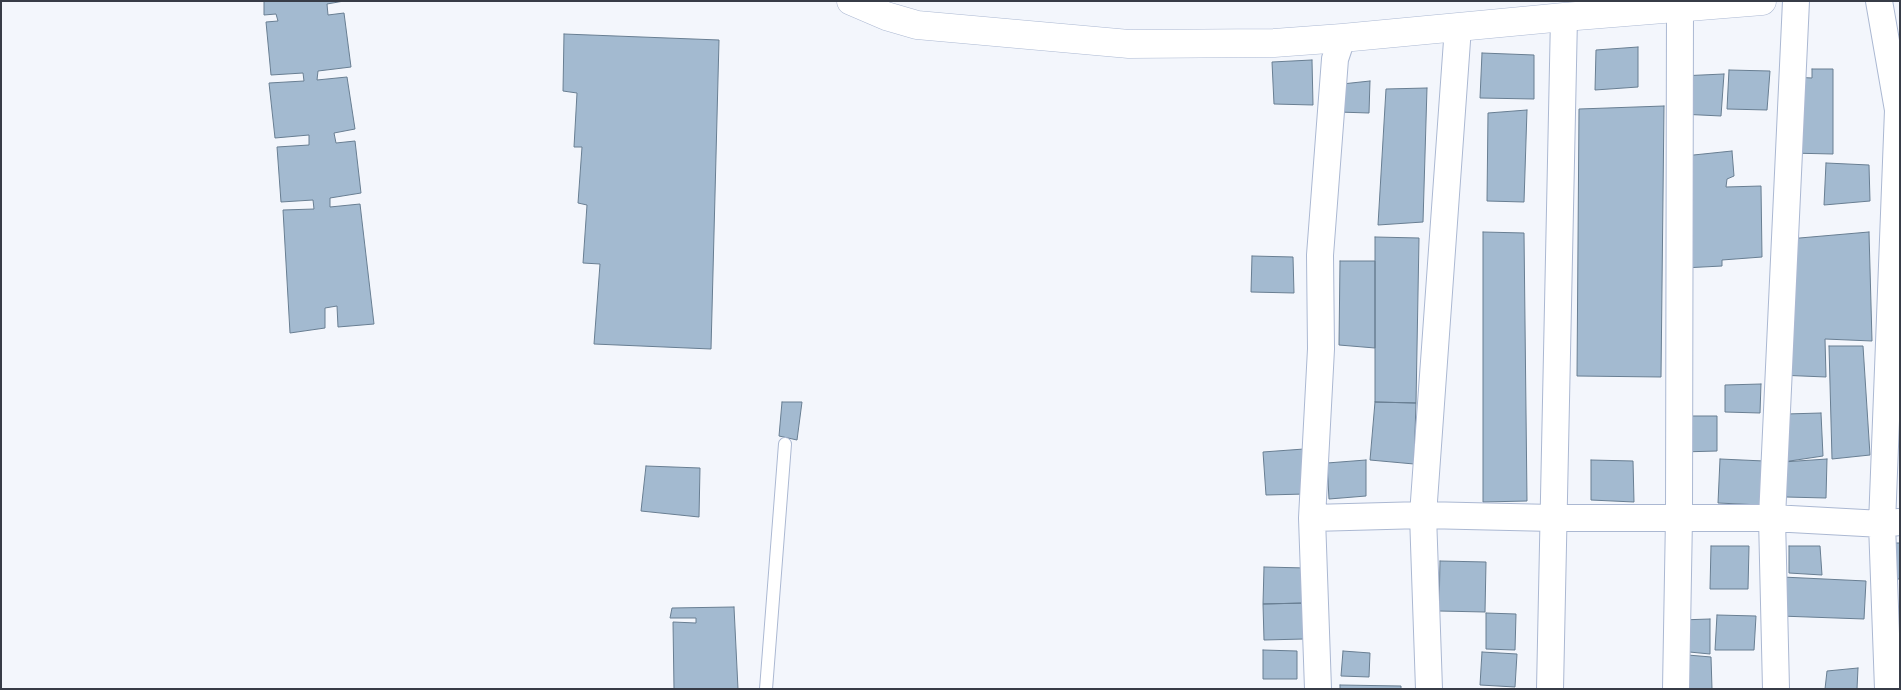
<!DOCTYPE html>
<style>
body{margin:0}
#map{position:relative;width:1901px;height:690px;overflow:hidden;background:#f3f6fc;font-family:Karla,sans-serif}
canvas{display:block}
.frame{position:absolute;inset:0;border:2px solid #373c47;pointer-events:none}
</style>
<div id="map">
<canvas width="1901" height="690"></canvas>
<div class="frame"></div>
</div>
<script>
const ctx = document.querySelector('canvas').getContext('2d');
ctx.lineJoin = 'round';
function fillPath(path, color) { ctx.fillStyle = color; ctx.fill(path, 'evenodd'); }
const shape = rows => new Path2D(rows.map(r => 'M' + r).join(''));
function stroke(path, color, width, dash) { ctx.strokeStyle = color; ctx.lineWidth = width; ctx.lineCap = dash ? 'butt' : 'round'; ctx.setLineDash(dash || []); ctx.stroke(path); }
const building = shape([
 [264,1,344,1,327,4,328,15,344,13,351,67,318,71,317,80,347,77,355,129,334,133,336,143,355,141,361,193,330,198,330,207,360,204,374,324,338,327,337,306,325,308,325,328,290,333,283,210,314,209,313,200,281,202,277,147,309,145,309,135,275,138,269,83,304,81,303,73,271,75,266,22,278,21,276,14,264,15,264,1],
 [564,34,719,40,711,349,594,344,600,264,583,263,587,205,578,203,582,147,574,147,577,93,563,91,564,34],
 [1638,47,1638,87,1595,90,1596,50,1638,47],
 [1482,53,1534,55,1534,99,1480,98,1482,53],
 [1312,60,1313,105,1274,104,1272,62,1312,60],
 [1812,69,1833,69,1833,154,1789,153,1792,77,1812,78,1812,69],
 [1729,70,1770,71,1767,110,1727,109,1729,70],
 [1724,74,1721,116,1680,114,1680,76,1724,74],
 [1370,81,1369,113,1338,112,1342,84,1370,81],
 [1427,88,1423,222,1378,225,1386,89,1427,88],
 [1664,106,1661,377,1577,376,1579,109,1664,106],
 [1527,110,1524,202,1487,201,1488,113,1527,110],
 [1732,151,1734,176,1727,179,1726,187,1761,186,1762,257,1722,260,1722,266,1683,268,1684,156,1732,151],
 [1826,163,1869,165,1870,201,1824,205,1826,163],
 [1483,232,1524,233,1527,501,1483,502,1483,232],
 [1869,232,1872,341,1825,339,1826,377,1778,375,1788,239,1869,232],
 [1375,237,1419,238,1416,403,1375,402,1375,237],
 [1252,256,1293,257,1294,293,1251,292,1252,256],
 [1340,261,1375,261,1375,348,1339,345,1340,261],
 [1829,346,1863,346,1870,455,1832,459,1829,346],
 [1761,384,1760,413,1725,412,1725,385,1761,384],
 [782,402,802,402,797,440,779,436,782,402],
 [1375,402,1416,403,1414,464,1370,460,1375,402],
 [1821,413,1823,456,1783,462,1786,414,1821,413],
 [1681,416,1717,416,1717,451,1681,452,1681,416],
 [1304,449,1305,494,1266,495,1263,452,1304,449],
 [1720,459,1764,461,1761,505,1718,503,1720,459],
 [1827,459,1826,498,1786,497,1783,462,1827,459],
 [1366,460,1366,496,1329,499,1327,463,1366,460],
 [1591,460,1633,461,1634,502,1591,500,1591,460],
 [646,466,700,468,699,517,641,511,646,466],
 [1894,543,1900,543,1900,579,1895,579,1894,543],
 [1711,546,1749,546,1748,589,1710,589,1711,546],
 [1789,546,1820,546,1822,575,1789,573,1789,546],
 [1440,561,1486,562,1485,612,1439,611,1440,561],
 [1264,567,1306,568,1305,603,1263,604,1264,567],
 [1782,577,1866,581,1864,619,1780,616,1782,577],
 [1305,603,1304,639,1264,640,1263,604,1305,603],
 [734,607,738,689,674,689,673,622,696,623,696,618,670,618,672,608,734,607],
 [1486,613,1516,614,1515,650,1486,649,1486,613],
 [1717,615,1756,616,1754,650,1715,650,1717,615],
 [1710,619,1710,654,1679,651,1680,620,1710,619],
 [1263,650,1297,651,1297,679,1263,679,1263,650],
 [1343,651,1370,653,1369,677,1341,676,1343,651],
 [1482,652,1517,654,1515,687,1480,685,1482,652],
 [1676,654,1711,657,1712,689,1676,689,1676,654],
 [1858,668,1857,689,1825,689,1827,671,1858,668],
 [1340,685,1401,686,1401,689,1340,689,1340,685]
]);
const lane = shape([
 [766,689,785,444]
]);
const street = shape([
 [1879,1,1898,110,1882,524,1888,689],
 [1312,518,1423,515,1553,518,1772,518,1882,524,1899,522],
 [1318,689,1312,518,1321,349,1320,255,1335,59,1342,38],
 [1429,689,1423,515,1458,27],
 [1550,689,1564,17],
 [1676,689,1679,517,1680,1],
 [1776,689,1772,518,1796,1]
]);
const secondary = shape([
 [851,1,886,16,917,25,1129,44,1274,43,1342,38,1564,17,1762,1]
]);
fillPath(building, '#a3bad0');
stroke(building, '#687e92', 1);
stroke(lane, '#abb8d2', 14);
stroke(street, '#abb8d2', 28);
stroke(secondary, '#abb8d2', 29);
stroke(lane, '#fff', 12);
stroke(street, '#fff', 26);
stroke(secondary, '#fff', 28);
</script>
